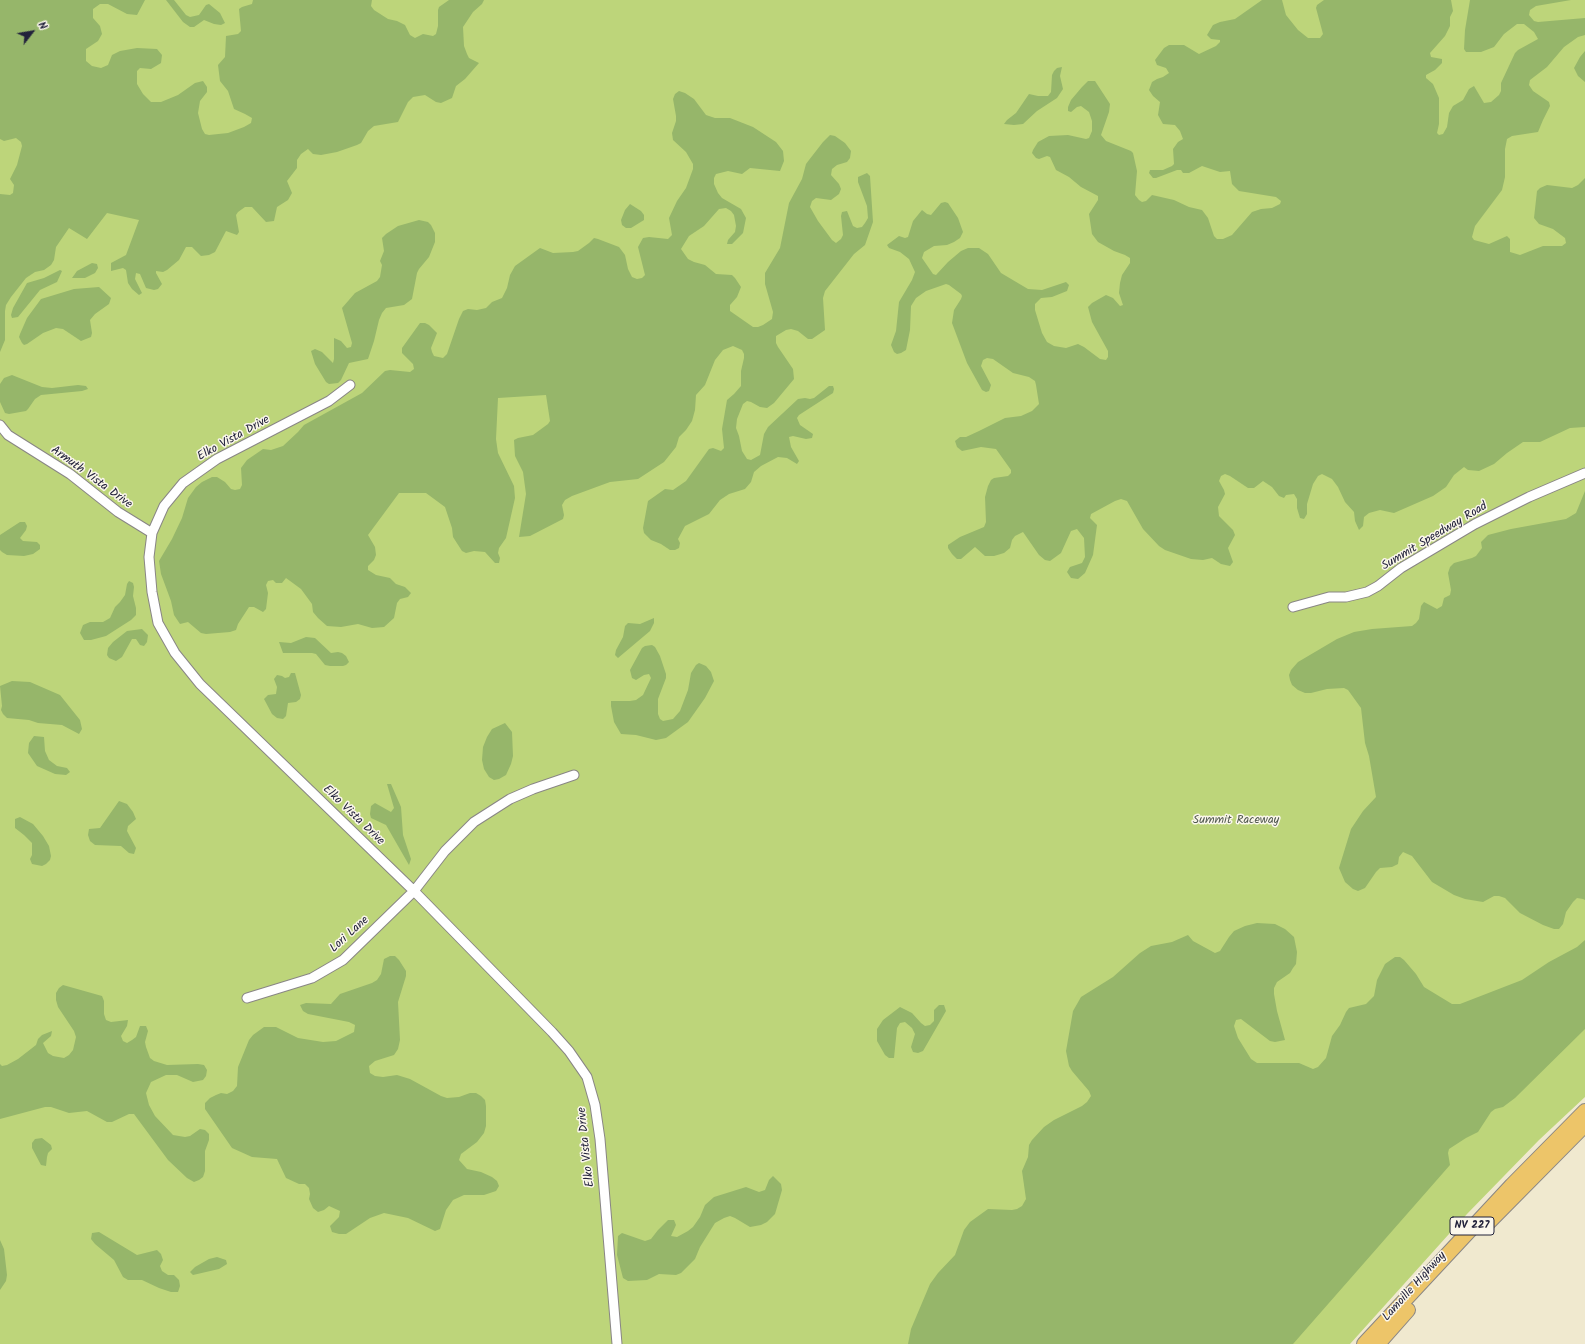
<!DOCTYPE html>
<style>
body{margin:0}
#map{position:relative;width:1585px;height:1344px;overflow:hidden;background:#f0e9cf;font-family:Kalam,sans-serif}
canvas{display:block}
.north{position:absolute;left:12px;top:12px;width:40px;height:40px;-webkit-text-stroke:3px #fbf7ec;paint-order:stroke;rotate:59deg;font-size:11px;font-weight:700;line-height:16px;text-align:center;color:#22223b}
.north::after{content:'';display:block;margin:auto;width:14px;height:18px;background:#22223b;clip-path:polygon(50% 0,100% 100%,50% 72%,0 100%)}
</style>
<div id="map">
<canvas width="1585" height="1344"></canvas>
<div class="north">N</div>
</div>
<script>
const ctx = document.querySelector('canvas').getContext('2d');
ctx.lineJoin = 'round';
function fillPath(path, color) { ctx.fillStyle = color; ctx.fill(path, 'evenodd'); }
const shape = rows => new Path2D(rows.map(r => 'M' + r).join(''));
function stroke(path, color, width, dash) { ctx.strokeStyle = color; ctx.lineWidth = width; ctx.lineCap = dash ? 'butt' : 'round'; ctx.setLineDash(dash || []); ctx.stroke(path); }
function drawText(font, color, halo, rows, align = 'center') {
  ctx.font = font + ' Kalam,sans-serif'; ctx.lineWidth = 3; ctx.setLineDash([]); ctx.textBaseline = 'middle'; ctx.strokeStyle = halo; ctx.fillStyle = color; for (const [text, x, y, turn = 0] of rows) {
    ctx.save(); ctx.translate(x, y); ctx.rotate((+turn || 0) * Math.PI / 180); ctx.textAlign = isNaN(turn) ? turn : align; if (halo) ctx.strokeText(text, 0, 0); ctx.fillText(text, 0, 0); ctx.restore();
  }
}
const green = shape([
 [0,0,1585,0,1585,1097,1539,1140,1467,1214,1350,1344,0,1344]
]);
const forest = shape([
 [0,0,145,0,137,15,127,14,108,4,100,4,93,9,93,18,100,26,102,34,98,41,86,49,86,61,92,66,101,68,108,65,112,55,120,51,137,48,157,49,162,55,161,63,151,69,140,68,137,71,137,84,143,94,151,102,161,102,178,95,195,83,203,81,207,87,207,92,200,101,198,113,202,129,205,134,209,135,228,133,244,127,251,123,252,118,245,114,234,109,228,91,220,81,218,65,225,57,226,36,238,34,241,31,239,9,242,7,252,4,253,0,372,0,371,6,374,10,388,19,397,21,405,25,410,35,415,38,423,34,433,36,436,34,438,26,438,10,439,7,449,0,484,0,482,4,473,12,463,27,464,46,467,54,469,58,479,63,465,79,456,86,452,98,441,103,436,102,425,95,413,97,408,102,398,122,374,126,368,131,361,143,357,145,337,152,321,155,313,154,308,149,301,154,297,160,297,168,287,181,292,193,288,200,277,207,274,221,266,222,252,207,245,207,238,212,236,215,239,232,237,235,226,231,215,252,209,255,201,256,192,247,186,247,179,260,167,270,163,272,156,271,156,273,162,284,158,289,154,290,146,288,140,274,136,273,135,279,142,293,139,295,132,289,128,283,126,270,123,268,111,271,111,263,126,255,139,220,107,213,87,239,69,228,56,247,54,260,51,265,44,270,35,272,26,278,11,297,6,305,5,311,5,340,0,352,0,194,10,195,13,193,14,185,10,179,17,165,22,146,21,142,16,138,4,141,0,139],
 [166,0,174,0,186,15,190,17,199,15,206,5,209,4,220,13,225,23,221,25,214,24,204,20,194,27,190,27,183,22],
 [1262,0,1282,0,1286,15,1298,30,1308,38,1320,38,1323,34,1316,8,1317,5,1324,0,1451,0,1453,11,1450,17,1450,26,1445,36,1430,53,1431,57,1442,59,1442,63,1435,70,1426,75,1426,78,1433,84,1439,98,1439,124,1437,133,1439,135,1443,134,1447,127,1449,113,1453,106,1463,100,1469,89,1474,86,1484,103,1491,102,1499,95,1501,91,1501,83,1515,53,1518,50,1538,39,1534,32,1524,24,1517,24,1504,34,1494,47,1481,52,1466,52,1464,49,1465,30,1470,0,1571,0,1536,6,1530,10,1529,15,1534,21,1538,22,1585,18,1585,35,1578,37,1564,47,1547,67,1530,80,1529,85,1533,91,1549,102,1550,106,1543,120,1538,132,1512,136,1507,139,1505,149,1505,177,1502,190,1475,226,1472,237,1474,240,1489,244,1507,236,1510,239,1510,252,1520,255,1543,246,1562,246,1566,243,1565,238,1553,229,1539,224,1534,218,1537,191,1540,188,1547,185,1572,188,1578,185,1585,178,1585,427,1570,428,1540,442,1523,442,1507,453,1494,464,1479,471,1468,470,1464,467,1454,475,1446,487,1433,496,1394,513,1380,510,1369,513,1364,517,1363,526,1359,530,1355,521,1354,512,1345,502,1338,487,1332,479,1322,474,1318,476,1313,484,1307,504,1307,514,1304,519,1300,518,1297,508,1297,499,1294,494,1286,495,1284,498,1279,496,1272,487,1263,481,1254,488,1248,488,1230,476,1225,474,1221,476,1219,481,1224,490,1225,494,1218,507,1219,516,1233,530,1235,535,1228,548,1233,562,1230,566,1221,564,1212,558,1203,560,1191,559,1165,550,1159,546,1143,529,1127,501,1121,499,1115,501,1091,514,1090,518,1097,525,1093,555,1085,573,1078,579,1071,578,1067,572,1070,567,1082,563,1085,557,1084,538,1077,529,1071,531,1061,553,1050,561,1045,560,1039,555,1023,532,1015,536,1012,540,1010,548,1004,553,994,556,985,556,975,547,961,559,957,559,952,554,948,548,948,545,960,537,984,527,986,522,985,497,988,486,991,480,994,478,1008,476,1011,473,1011,470,996,449,981,447,962,451,957,447,955,441,960,437,966,437,979,431,1005,418,1021,416,1032,411,1039,404,1036,385,1035,381,1029,377,1013,373,993,359,987,358,983,360,981,366,991,385,989,391,986,392,982,390,967,363,952,323,954,310,961,299,962,296,961,294,949,285,946,284,926,291,916,298,911,306,910,330,906,350,901,353,897,354,894,352,891,345,896,331,899,302,912,280,915,272,909,259,900,252,889,248,887,245,899,236,905,238,908,237,913,221,922,210,927,214,931,215,941,203,945,202,948,203,958,218,963,232,960,238,954,242,947,245,934,246,924,252,922,258,933,274,936,275,948,262,961,251,968,248,979,248,988,254,1001,273,1028,289,1042,290,1066,282,1069,285,1067,291,1052,297,1041,298,1035,304,1035,310,1042,333,1047,342,1054,346,1066,348,1078,344,1084,347,1100,359,1106,360,1108,357,1108,351,1092,322,1088,307,1092,303,1106,295,1113,298,1120,306,1123,305,1119,293,1120,283,1122,275,1130,263,1130,258,1125,255,1114,251,1098,242,1092,234,1089,214,1098,200,1098,196,1081,187,1069,177,1056,170,1050,157,1047,156,1039,159,1036,158,1032,153,1033,150,1038,142,1049,136,1068,135,1086,139,1089,138,1092,131,1092,121,1089,112,1081,106,1077,107,1071,112,1068,111,1068,107,1071,100,1082,87,1088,81,1095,81,1110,104,1109,112,1101,135,1106,141,1131,151,1133,153,1137,171,1135,195,1139,200,1142,202,1146,201,1152,195,1174,200,1189,207,1202,210,1208,218,1214,236,1217,239,1223,239,1232,235,1252,212,1261,209,1272,208,1280,204,1281,201,1276,197,1239,191,1232,184,1230,171,1220,172,1202,166,1189,173,1183,173,1181,170,1177,170,1156,178,1153,178,1149,173,1150,170,1163,170,1172,166,1174,164,1173,149,1178,142,1183,139,1180,131,1175,125,1163,124,1158,115,1160,102,1153,96,1149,90,1152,82,1157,79,1163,77,1169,73,1166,68,1157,65,1155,60,1164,48,1169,45,1184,45,1199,54,1216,46,1220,42,1220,40,1211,39,1207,35,1213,25,1220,22,1235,19],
 [1585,51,1585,82,1578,76,1574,68,1580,57],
 [1062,67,1060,76,1063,89,1057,98,1037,111,1023,124,1014,125,1004,124,1007,120,1016,113,1029,94,1038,96,1048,96,1051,92,1052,75,1054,71,1057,68],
 [679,91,685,93,694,99,706,115,715,118,730,118,753,127,776,142,783,151,784,161,780,171,750,168,742,174,728,171,716,174,714,178,714,184,718,193,722,198,741,209,746,218,743,233,732,244,727,244,728,240,735,232,736,226,734,215,731,211,726,208,719,209,704,226,689,236,681,249,688,259,694,262,705,265,716,274,732,275,735,278,741,287,737,297,730,305,730,311,753,327,758,327,763,325,772,319,773,312,765,284,765,273,780,248,789,203,802,179,806,164,809,160,823,142,830,135,835,136,845,143,851,151,850,158,847,162,837,165,832,169,831,175,839,184,841,189,839,194,831,200,816,198,812,201,810,207,818,221,832,240,836,243,841,239,843,235,841,216,842,212,847,211,853,226,857,228,862,227,865,223,868,218,867,206,858,182,858,177,867,173,870,176,873,222,865,245,854,254,825,291,823,298,825,330,812,339,808,339,798,331,791,329,786,330,776,336,776,343,778,347,793,369,794,379,774,403,767,408,760,407,751,402,747,401,743,404,737,419,736,428,739,436,742,451,747,459,751,460,760,455,764,434,768,427,798,399,805,398,810,399,814,398,829,386,833,386,834,389,833,393,799,415,797,418,800,425,813,434,812,438,806,439,793,436,789,437,791,447,799,461,797,464,787,458,778,457,761,466,754,472,751,482,745,489,729,494,720,500,709,514,685,526,678,539,680,543,679,548,675,550,670,550,661,544,651,540,644,533,643,528,648,501,665,489,673,490,686,481,709,449,713,448,721,451,724,448,722,429,727,400,734,394,741,386,741,371,744,358,744,354,742,350,733,346,723,350,715,360,705,385,696,395,695,410,692,421,686,430,679,437,676,447,664,462,638,479,610,482,572,496,565,500,562,505,564,515,563,519,530,536,519,537,526,494,523,472,515,456,514,440,518,438,533,435,548,424,550,421,546,395,498,398,496,439,498,453,514,486,515,498,506,538,499,548,498,553,500,558,499,563,495,563,485,552,474,551,466,553,462,551,453,537,452,528,445,507,426,493,399,493,368,535,375,547,376,555,374,560,368,566,368,570,376,575,390,578,396,584,405,587,411,593,408,597,400,599,397,603,394,618,384,627,372,628,358,624,341,627,327,626,318,618,313,612,312,604,301,589,286,578,282,583,276,583,273,580,268,581,266,585,268,593,266,609,263,612,254,607,249,607,238,624,236,630,230,632,206,634,201,633,188,622,180,624,174,615,171,601,161,574,159,561,172,539,182,518,188,498,196,487,202,482,212,477,217,477,225,482,231,489,235,490,240,489,242,485,241,468,247,460,263,449,271,450,283,446,298,432,304,425,362,393,385,371,390,370,410,372,414,369,413,364,402,353,402,348,420,323,425,323,429,325,437,333,431,348,432,352,434,356,443,358,447,354,459,319,463,311,468,309,477,310,486,308,492,302,502,298,507,288,510,275,515,266,540,248,553,253,573,252,578,251,589,243,594,238,598,239,619,247,625,255,628,269,632,277,637,279,642,278,645,275,638,247,643,238,649,237,668,239,672,235,669,218,677,201,686,188,693,169,693,164,686,152,673,140,672,133,676,121,676,116,673,99,675,94],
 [630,204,641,211,644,215,644,220,631,228,626,228,622,225,621,220,625,210],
 [419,220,428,222,431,225,435,233,435,242,429,257,419,269,417,273,412,299,404,305,386,308,382,313,379,320,374,341,368,359,349,363,341,380,338,383,329,384,326,382,315,364,311,351,315,349,322,352,333,363,334,359,334,338,341,341,347,348,351,347,352,343,342,308,355,293,377,281,380,277,382,265,380,261,384,251,382,238,386,234,398,226],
 [92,263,97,264,98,268,95,273,85,278,72,278,77,271],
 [60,270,62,271,57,282,40,290,18,317,12,318,11,315,13,308,27,283,44,278],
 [99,287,111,298,109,304,95,314,90,320,92,333,91,337,81,341,63,329,56,328,43,333,27,344,24,345,22,343,19,337,20,334,27,318,41,299,74,289],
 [12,375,42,387,52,388,78,385,86,386,88,389,82,391,41,395,35,399,28,409,26,411,9,414,5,413,0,402,0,384,4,378],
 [1585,491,1585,900,1583,899,1577,898,1573,902,1566,912,1563,924,1559,929,1554,929,1543,925,1520,913,1505,898,1499,896,1494,896,1483,902,1465,899,1454,895,1432,882,1412,856,1403,852,1399,857,1398,864,1392,867,1380,868,1376,872,1365,888,1358,891,1353,889,1345,882,1339,868,1351,829,1363,811,1376,797,1369,756,1365,743,1361,708,1348,690,1344,688,1327,689,1311,693,1305,693,1298,690,1292,685,1290,680,1289,675,1291,670,1298,662,1337,639,1354,632,1372,629,1412,626,1416,623,1419,619,1421,606,1424,602,1437,609,1442,606,1444,598,1450,595,1451,590,1448,573,1450,567,1454,563,1472,558,1476,556,1482,548,1481,542,1488,535,1511,529,1566,519,1576,513],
 [20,522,25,522,27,526,26,530,20,538,23,541,37,542,40,545,40,549,33,554,24,556,7,555,2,552,0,550,0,535],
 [129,581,133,583,134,587,133,596,136,608,136,615,131,620,106,636,91,640,84,640,80,633,83,625,90,622,103,622,110,618,115,607,120,602,125,595,127,584],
 [654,618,654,623,650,631,618,658,615,655,616,650,623,637,625,626,628,623,640,624],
 [142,629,148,635,147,642,144,646,140,645,136,639,132,639,122,657,116,661,109,658,107,655,108,648,113,642,127,631],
 [306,637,315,638,331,653,338,652,342,653,346,656,349,662,346,665,343,666,330,666,325,665,316,654,312,653,283,653,279,642,291,643],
 [652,645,655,647,660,656,666,674,666,678,658,699,658,714,660,719,663,721,673,719,680,711,688,690,691,673,696,665,699,663,706,666,711,672,714,681,705,698,688,722,666,738,656,740,636,735,621,734,614,722,611,706,611,701,630,701,636,700,643,695,651,678,649,674,644,675,636,680,632,678,630,670,642,648,645,646],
 [291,673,295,673,301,695,300,699,296,702,288,703,286,716,283,719,277,718,272,714,264,699,268,695,276,694,277,687,274,679,277,675,282,676,285,678,289,677],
 [12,681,30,682,60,695,80,720,82,729,79,734,62,725,38,723,29,720,7,718,3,714,1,710,2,706,0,686],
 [505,723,512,732,513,756,511,764,506,775,499,779,494,780,489,777,484,769,482,760,483,747,487,737,492,729],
 [34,736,44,737,45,751,49,760,57,766,67,768,70,772,66,775,55,774,37,766,28,753,29,743],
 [387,784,391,784,401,807,403,835,411,859,409,865,386,825,371,818,370,814,371,806,375,803,391,812,394,808],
 [119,801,127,804,133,812,136,819,128,826,127,831,136,848,134,854,129,853,121,846,95,845,90,841,88,835,89,829,100,828],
 [20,817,33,824,43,836,49,846,51,856,50,860,46,864,42,866,32,864,30,859,32,855,32,843,24,835,15,828,15,819],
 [1257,923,1275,924,1285,929,1294,937,1297,952,1296,964,1293,968,1290,973,1277,982,1274,988,1274,994,1277,1011,1285,1040,1275,1042,1270,1041,1241,1019,1236,1020,1234,1026,1238,1038,1251,1059,1257,1063,1299,1063,1313,1069,1318,1067,1326,1058,1332,1036,1340,1025,1346,1012,1349,1008,1366,1004,1374,996,1377,980,1385,964,1395,957,1400,957,1404,960,1416,974,1424,987,1452,1004,1460,1004,1522,980,1549,962,1577,947,1585,940,1585,1029,1515,1098,1503,1107,1495,1109,1491,1112,1478,1132,1466,1138,1449,1149,1448,1153,1450,1165,1293,1344,908,1344,911,1329,930,1284,938,1273,955,1255,964,1230,970,1222,988,1209,1012,1210,1017,1209,1022,1206,1026,1199,1022,1171,1028,1157,1029,1145,1032,1140,1044,1127,1054,1120,1082,1106,1087,1102,1091,1096,1089,1091,1072,1071,1069,1066,1066,1051,1073,1011,1081,997,1113,977,1140,953,1151,946,1172,942,1188,935,1193,941,1215,953,1220,951,1229,937,1234,931,1245,926],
 [390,956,395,956,399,960,406,971,406,976,398,1002,400,1040,398,1049,394,1055,375,1061,369,1066,370,1073,375,1076,383,1077,397,1075,410,1079,441,1096,447,1098,459,1097,470,1093,476,1093,481,1096,485,1100,486,1106,486,1126,484,1133,477,1142,461,1154,459,1160,467,1169,481,1172,492,1177,497,1181,499,1186,496,1191,484,1195,464,1195,453,1200,446,1210,440,1229,435,1231,408,1218,384,1213,370,1218,346,1234,339,1234,332,1232,330,1226,339,1217,340,1211,329,1206,324,1210,318,1212,313,1208,309,1199,310,1194,309,1188,305,1184,299,1184,286,1178,277,1159,252,1157,232,1148,205,1109,205,1103,210,1098,216,1095,221,1093,227,1094,233,1091,237,1086,238,1067,249,1040,253,1035,264,1027,276,1027,298,1038,323,1042,336,1041,354,1032,355,1025,349,1022,308,1014,303,1011,300,1005,306,1003,331,1004,340,994,372,983,377,980,381,974,384,959],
 [63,985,102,996,104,1001,104,1014,106,1020,111,1022,128,1020,127,1026,121,1036,123,1041,127,1043,132,1040,136,1037,140,1026,146,1026,148,1031,145,1042,146,1047,150,1058,154,1061,167,1065,198,1064,204,1065,207,1070,206,1076,203,1080,193,1082,177,1075,166,1075,151,1082,146,1093,149,1105,155,1116,173,1135,185,1137,190,1136,200,1129,205,1130,209,1134,209,1140,205,1151,205,1171,203,1177,199,1180,194,1182,187,1178,168,1160,134,1114,129,1114,112,1122,107,1122,87,1111,69,1113,51,1107,45,1107,0,1119,0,1064,2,1066,7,1065,18,1059,36,1045,38,1039,42,1035,52,1031,51,1036,43,1043,48,1053,53,1056,64,1058,69,1055,73,1050,76,1037,74,1031,58,1007,56,1000,56,993,59,988],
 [939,1005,944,1005,946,1011,923,1051,918,1053,913,1052,911,1047,915,1034,912,1028,905,1022,900,1023,897,1028,894,1058,889,1058,885,1055,877,1041,877,1029,883,1020,900,1007,912,1013,921,1023,925,1026,930,1025,934,1021,934,1010],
 [42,1138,51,1145,52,1149,48,1153,47,1157,46,1166,41,1165,32,1148,32,1143,35,1139],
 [773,1176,781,1184,782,1190,775,1214,767,1222,761,1225,750,1227,735,1218,730,1216,724,1218,715,1223,700,1247,695,1259,681,1273,676,1275,659,1274,647,1280,628,1281,623,1278,617,1255,618,1236,622,1233,645,1241,651,1239,658,1230,668,1220,674,1220,676,1225,671,1236,677,1237,688,1231,693,1227,700,1217,705,1205,714,1197,746,1187,759,1192,765,1190,769,1180],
 [99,1232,137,1255,157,1250,161,1254,163,1260,160,1266,162,1271,168,1275,174,1275,179,1280,180,1286,178,1292,171,1292,159,1288,142,1280,128,1280,123,1277,114,1260,95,1244,91,1239,92,1233],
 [0,1240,4,1249,7,1275,6,1281,0,1290],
 [217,1257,226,1260,227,1264,219,1269,193,1275,190,1272,195,1267,209,1259]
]);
const minor = shape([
 [350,385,329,401,217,459,183,483,164,506,152,533,149,557,152,592,158,623,175,653,200,684,414,891,552,1032,569,1051,587,1077,595,1105,600,1139,617,1344],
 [0,425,8,435,70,474,118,512,152,533],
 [1293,607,1329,597,1346,597,1367,592,1378,586,1401,568,1475,524,1529,497,1585,473],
 [247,998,312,978,343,960,414,891,445,851,474,822,510,799,533,789,574,775]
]);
const primary = shape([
 [1487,1224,1585,1125],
 [1364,1344,1512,1185,1585,1111],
 [1378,1344,1408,1310]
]);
const shields = [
 [1472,1226,44]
];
const shieldNames = [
 ["NV 227",1472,1226]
];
const streetNames = [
 ["Elko Vista Drive",234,439,-29],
 ["Armuth Vista Drive",91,478,36],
 ["Summit Speedway Road",1435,537,-31],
 ["Elko Vista Drive",353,816,44],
 ["Lori Lane",350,935,-42],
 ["Elko Vista Drive",587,1147,-96],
 ["Lamoille Highway",1415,1287,-48]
];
const parkNames = [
 ["Summit Raceway",1236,821]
];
fillPath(green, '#bdd57a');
fillPath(forest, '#96b66a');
stroke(minor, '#898685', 11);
stroke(primary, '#898685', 16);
stroke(minor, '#fff', 9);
stroke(primary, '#edc569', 14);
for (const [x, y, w] of shields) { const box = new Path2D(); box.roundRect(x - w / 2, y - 9, w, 18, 3); ctx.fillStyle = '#fbf7ec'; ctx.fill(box); stroke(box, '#22223b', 1); }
drawText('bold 11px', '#22223b', null, shieldNames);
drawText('12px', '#22223b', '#fbf7ec', streetNames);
drawText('12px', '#50584e', '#fbf7ec', parkNames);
</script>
